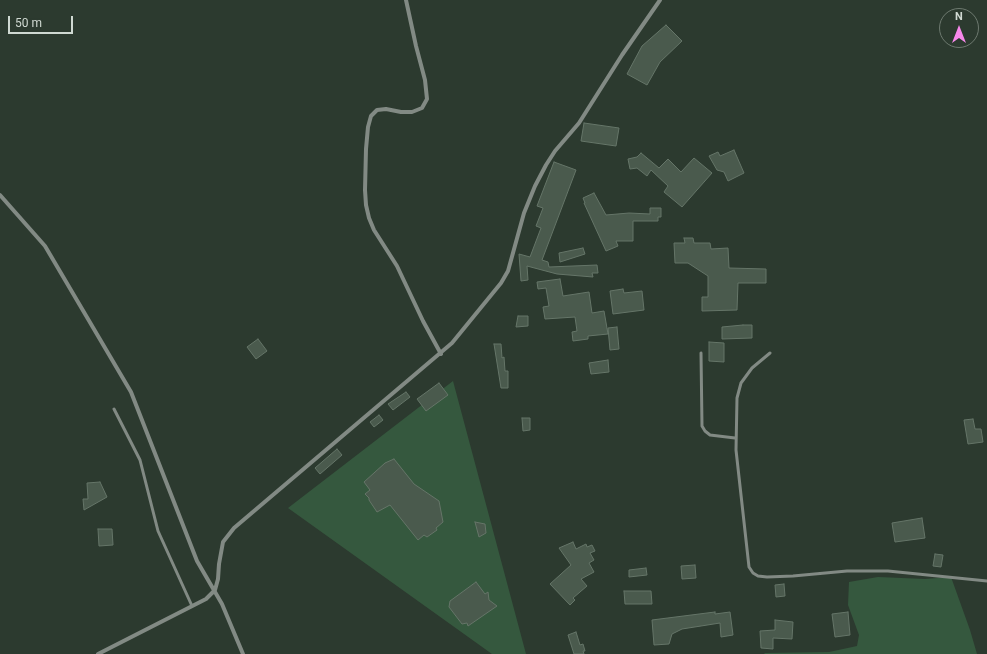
<!DOCTYPE html>
<style>
body{margin:0}
#map{position:relative;width:987px;height:654px;overflow:hidden;background:#2c3a2f;font-family:Roboto,sans-serif}
canvas{display:block}
.north{position:absolute;left:939px;top:8px;width:40px;height:40px;box-sizing:border-box;background:#2c3a2f;border:1px solid #6e7a70;border-radius:50%;rotate:0deg;font-size:11px;font-weight:700;line-height:16px;text-align:center;color:#d0d9d2}
.north::after{content:'';display:block;margin:auto;width:14px;height:18px;background:#f788eb;clip-path:polygon(50% 0,100% 100%,50% 72%,0 100%)}
.scale{position:absolute;left:8px;top:16px;width:65px;height:18px;box-sizing:border-box;border:2px solid #d0d9d2;border-top:0;padding-left:5px;font-size:12px;line-height:14px;white-space:nowrap;color:#d0d9d2;-webkit-text-stroke:3px #2c3a2f;paint-order:stroke}
</style>
<div id="map">
<canvas width="987" height="654"></canvas>
<div class="north">N</div>
<div class="scale">50 m</div>
</div>
<script>
const ctx = document.querySelector('canvas').getContext('2d');
ctx.lineJoin = 'round';
function fillPath(path, color) { ctx.fillStyle = color; ctx.fill(path, 'evenodd'); }
const shape = rows => new Path2D(rows.map(r => 'M' + r).join(''));
function stroke(path, color, width, dash) { ctx.strokeStyle = color; ctx.lineWidth = width; ctx.lineCap = dash ? 'butt' : 'round'; ctx.setLineDash(dash || []); ctx.stroke(path); }
const green = shape([
 [453,381,526,654,492,654,288,508],
 [878,577,925,579,951,577,970,630,977,654,765,654,764,653,829,652,857,646,859,635,848,605,849,582]
]);
const building = shape([
 [666,25,682,41,660,62,647,85,627,74,642,46,666,25],
 [584,123,619,128,616,146,581,141,584,123],
 [734,150,744,173,728,181,724,172,717,170,709,156,718,152,720,156,734,150],
 [641,153,659,168,668,159,681,172,694,158,712,173,682,207,664,192,668,186,651,170,647,176,637,168,630,169,628,159,637,157,641,153],
 [554,162,576,170,542,260,548,262,549,267,597,265,598,273,592,273,593,277,557,274,527,266,528,280,521,281,519,254,530,257,541,228,536,226,543,208,537,206,554,162],
 [594,193,606,215,629,213,650,214,650,208,661,208,661,217,658,217,658,221,633,221,633,241,616,241,618,246,606,251,584,203,585,203,583,198,594,193],
 [684,238,693,238,694,243,710,243,711,249,728,248,729,268,766,269,766,283,738,283,737,310,702,311,702,297,708,297,708,276,688,263,675,263,674,243,685,243,684,238],
 [583,248,585,254,560,262,559,253,583,248],
 [560,279,563,296,589,292,592,313,604,311,608,334,588,336,588,339,573,341,572,332,577,331,575,317,545,319,543,307,549,306,546,288,538,289,537,282,560,279],
 [623,289,624,293,642,291,644,310,613,314,610,291,623,289],
 [518,316,528,316,528,326,516,327,518,316],
 [743,325,752,325,752,338,722,339,722,327,743,325],
 [617,327,619,349,610,350,608,328,617,327],
 [258,339,267,351,256,359,247,347,258,339],
 [709,342,724,343,724,362,709,361,709,342],
 [494,344,501,344,502,358,504,357,505,371,508,371,508,388,501,388,494,344],
 [608,360,609,372,591,374,589,363,608,360],
 [439,383,448,395,426,411,417,399,439,383],
 [406,392,410,397,393,410,388,404,406,392],
 [379,415,383,420,374,427,370,422,379,415],
 [522,418,530,418,530,430,523,431,522,418],
 [973,419,975,429,981,429,983,442,968,444,964,420,973,419],
 [337,449,342,455,320,474,315,468,337,449],
 [394,459,414,484,439,501,443,522,436,528,437,530,427,537,424,535,418,540,390,505,377,512,369,500,369,498,365,494,370,490,364,482,385,463,394,459],
 [100,482,107,497,84,510,83,499,88,499,87,483,100,482],
 [922,518,925,538,895,542,892,523,922,518],
 [475,522,485,524,486,533,479,537,475,522],
 [98,529,112,529,113,545,99,546,98,529],
 [573,542,576,549,586,544,587,547,592,545,595,551,590,553,594,560,589,563,594,572,581,579,587,586,573,598,575,600,570,605,550,584,571,565,559,548,573,542],
 [935,554,943,555,941,567,933,566,935,554],
 [695,565,696,578,682,579,681,566,695,565],
 [646,568,647,575,629,577,629,570,646,568],
 [476,582,485,594,488,592,489,600,497,606,468,626,467,623,462,624,449,607,450,601,476,582],
 [784,584,785,596,776,597,775,585,784,584],
 [624,591,651,591,652,604,625,604,624,591],
 [715,612,715,614,730,612,733,635,721,637,720,623,682,629,672,634,669,644,654,645,652,620,715,612],
 [848,612,850,635,835,637,832,614,848,612],
 [775,620,793,622,792,639,773,638,773,649,761,648,760,631,775,630,775,620],
 [576,632,580,645,583,644,585,651,583,651,584,654,574,654,568,635,576,632]
]);
const service = shape([
 [701,353,702,426,705,431,710,435,735,438],
 [770,353,752,368,741,383,737,398,736,450,749,567,753,573,758,576,767,577,793,576,847,571,888,571,987,581],
 [114,409,140,460,158,531,192,606]
]);
const minor = shape([
 [406,0,416,46,425,80,427,99,422,108,412,112,401,112,386,109,377,110,371,116,368,127,366,149,365,190,366,205,369,218,374,230,397,266,423,321,441,354],
 [0,195,45,246,131,392,197,561,222,604,243,654],
 [98,654,206,599,215,590,218,579,219,564,223,542,234,528,452,343,501,283,508,271,524,213,535,186,546,165,555,151,579,123,622,55,660,0]
]);
fillPath(green, '#35583e');
fillPath(building, '#4a5a4d');
stroke(building, '#657568', 1);
stroke(service, '#828a84', 3);
stroke(minor, '#828a84', 4);
</script>
